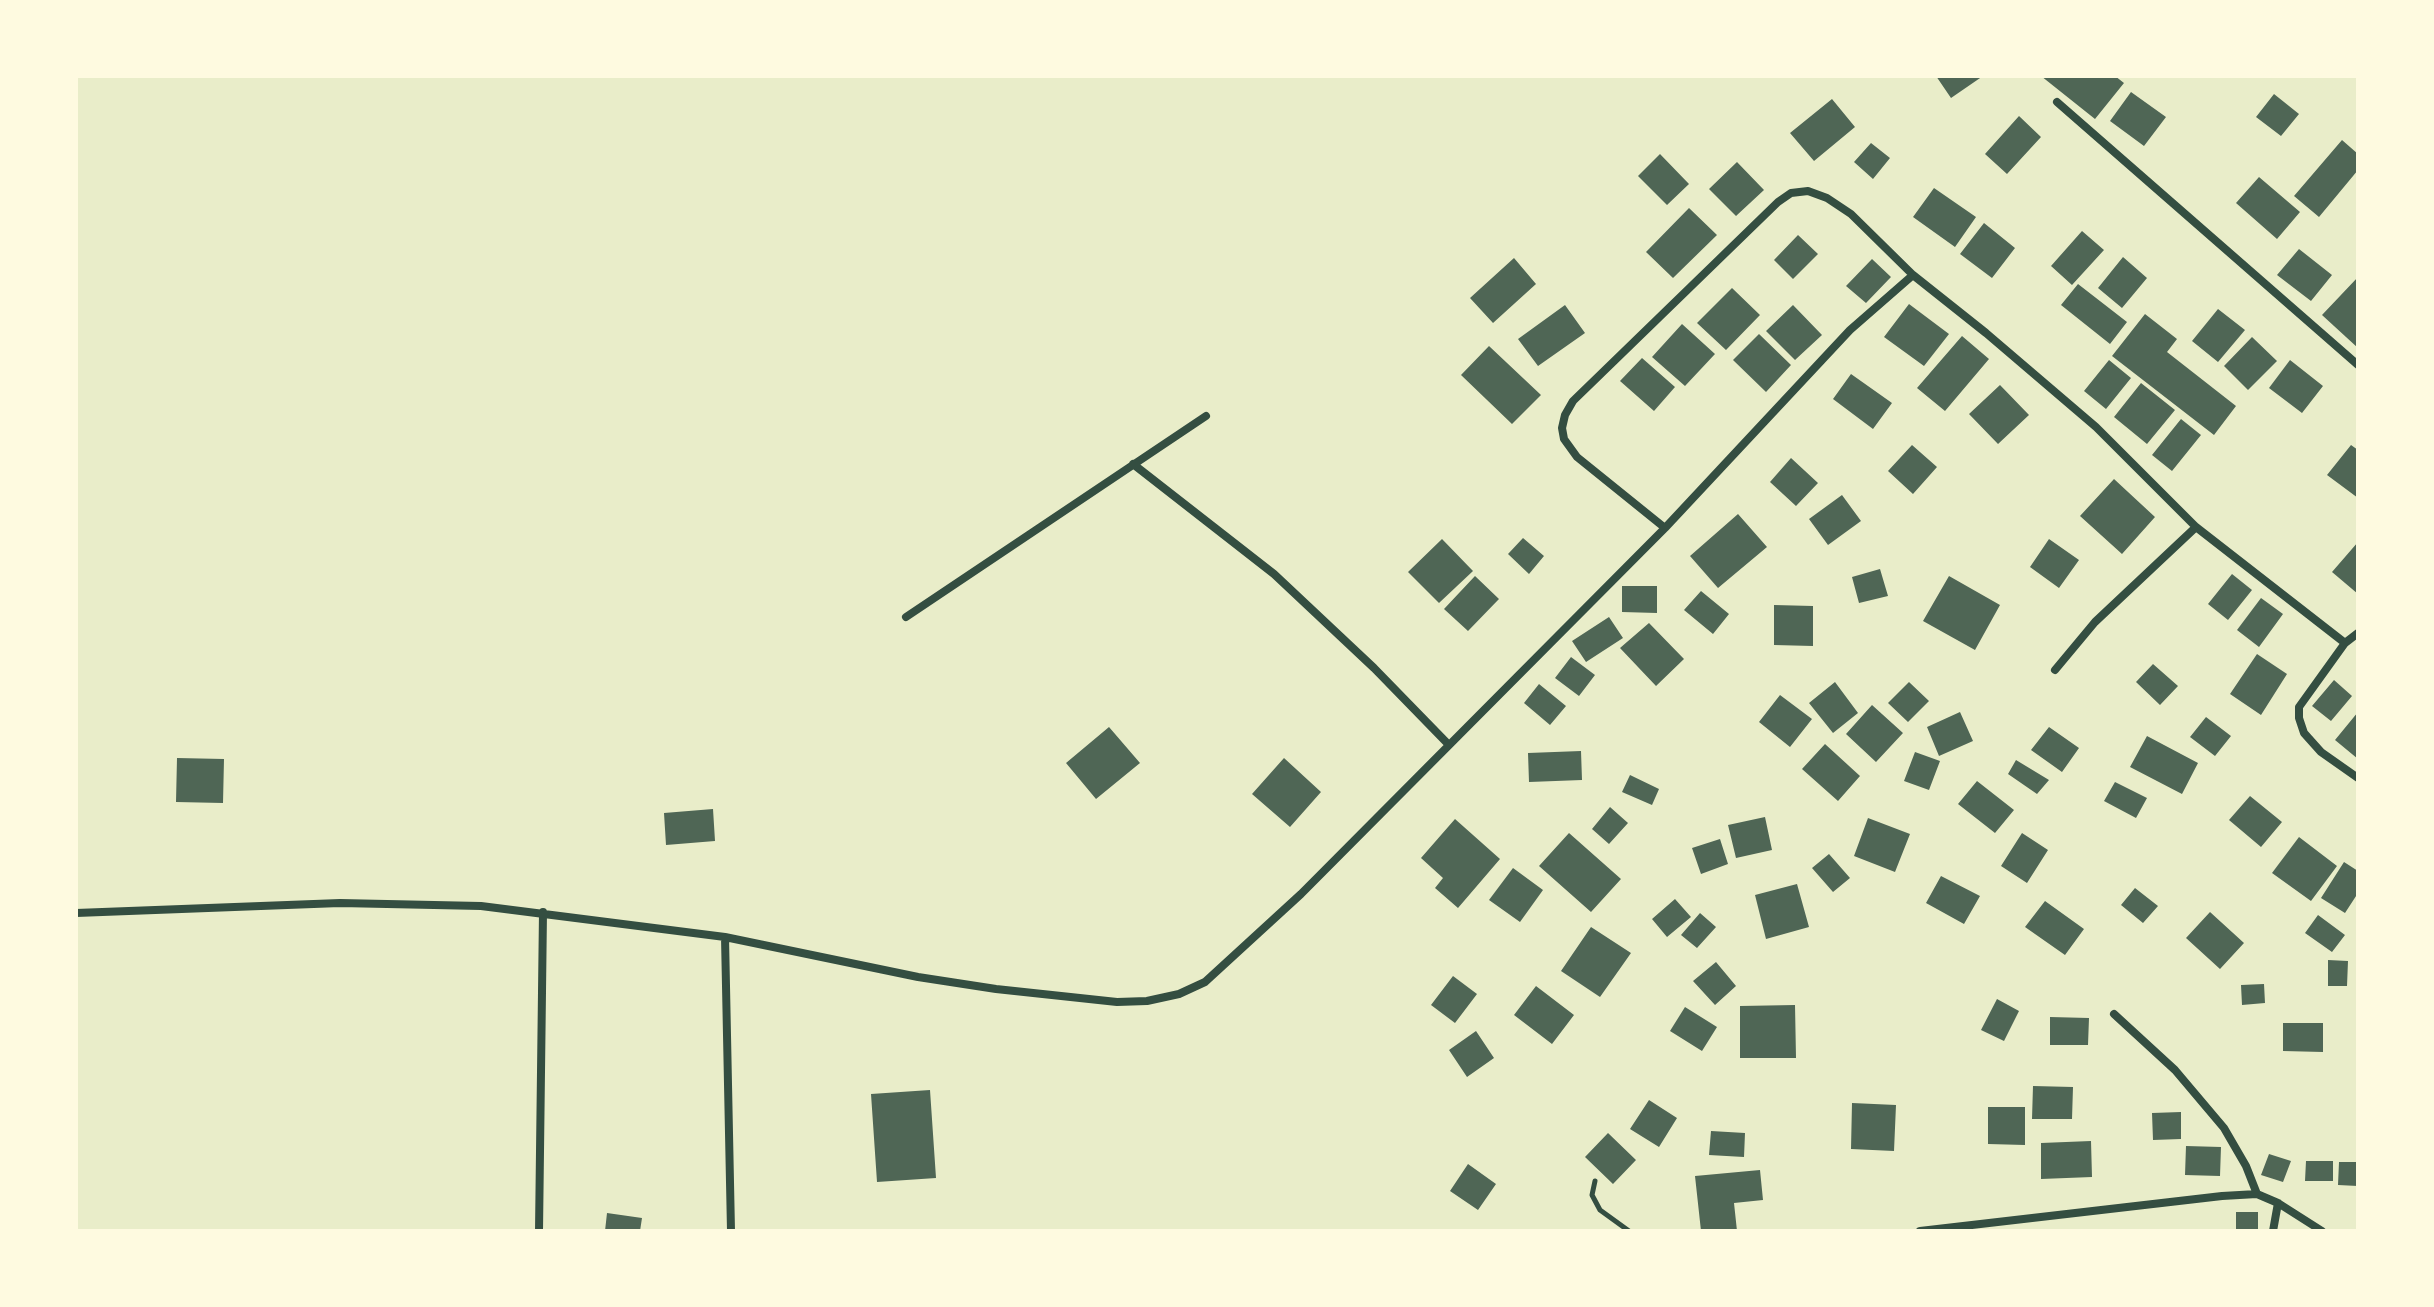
<!DOCTYPE html>
<style>
body{margin:0}
#map{position:relative;width:2434px;height:1307px;overflow:hidden;background:#e9edc9;font-family:"DM Sans",sans-serif}
canvas{display:block}
.frame{position:absolute;inset:0;border:78px solid #fefae0;pointer-events:none}
</style>
<div id="map">
<canvas width="2434" height="1307"></canvas>
<div class="frame"></div>
</div>
<script>
const ctx = document.querySelector('canvas').getContext('2d');
ctx.lineJoin = 'round';
function fillPath(path, color) { ctx.fillStyle = color; ctx.fill(path, 'evenodd'); }
const shape = rows => new Path2D(rows.map(r => 'M' + r).join(''));
function stroke(path, color, width, dash) { ctx.strokeStyle = color; ctx.lineWidth = width; ctx.lineCap = dash ? 'butt' : 'round'; ctx.setLineDash(dash || []); ctx.stroke(path); }
const building = shape([
 [1936,76,1983,76,1951,98],
 [2041,76,2115,76,2124,83,2095,119],
 [2131,92,2166,117,2144,146,2110,121],
 [2274,94,2299,114,2281,136,2256,117],
 [1832,99,1855,127,1814,161,1790,133],
 [2019,116,2041,137,2007,174,1985,154],
 [2342,140,2358,154,2358,170,2319,217,2294,196],
 [1871,143,1890,158,1873,179,1854,162],
 [1660,154,1689,184,1667,205,1638,176],
 [1737,162,1764,190,1736,216,1709,189],
 [2259,177,2300,212,2277,239,2236,203],
 [1934,188,1976,217,1955,247,1913,217],
 [1689,208,1717,235,1673,278,1646,252],
 [1984,223,2015,248,1992,278,1960,254],
 [2082,231,2104,250,2072,285,2051,266],
 [1798,235,1818,254,1793,279,1774,260],
 [2299,249,2332,275,2311,301,2277,275],
 [2123,257,2147,278,2122,308,2098,288],
 [1514,258,1536,284,1493,323,1470,298],
 [1872,259,1891,277,1866,303,1846,286],
 [2358,277,2358,348,2322,315],
 [2078,284,2127,322,2110,344,2061,305],
 [1732,288,1760,315,1726,350,1697,323],
 [1909,304,1949,334,1924,366,1884,337],
 [1565,305,1585,333,1538,366,1518,339],
 [1793,305,1822,335,1795,360,1766,331],
 [2218,309,2245,330,2218,362,2192,341],
 [2145,314,2177,339,2167,352,2236,406,2214,435,2112,356],
 [1682,324,1715,354,1685,386,1652,357],
 [1759,334,1791,365,1766,392,1733,360],
 [1962,336,1989,359,1945,411,1917,388],
 [2252,337,2277,361,2248,390,2224,366],
 [1489,346,1541,395,1512,424,1461,375],
 [1642,358,1675,387,1654,411,1620,381],
 [2109,360,2131,378,2106,409,2084,391],
 [2290,360,2323,386,2302,413,2269,388],
 [1851,374,1892,403,1873,429,1833,399],
 [2141,383,2175,410,2147,444,2114,417],
 [2000,385,2029,415,1998,444,1969,414],
 [2181,419,2201,435,2172,471,2152,455],
 [1912,445,1937,467,1913,494,1888,471],
 [2351,445,2358,450,2358,498,2327,475],
 [1791,458,1818,483,1796,506,1770,482],
 [2114,479,2155,517,2122,554,2080,516],
 [1842,495,1861,521,1828,545,1809,519],
 [1738,514,1767,547,1718,588,1690,556],
 [1523,538,1544,556,1529,574,1508,554],
 [1442,539,1473,571,1439,603,1408,572],
 [2049,539,2079,560,2059,588,2030,567],
 [2358,542,2358,594,2332,572],
 [1880,569,1888,596,1859,603,1852,577],
 [2232,574,2252,590,2228,620,2208,604],
 [1475,576,1499,599,1468,631,1444,609],
 [1949,576,2000,605,1975,650,1923,621],
 [1622,586,1657,586,1657,613,1622,612],
 [1701,591,1729,614,1713,634,1684,610],
 [2261,598,2283,614,2259,647,2237,630],
 [1774,605,1813,606,1813,646,1774,645],
 [1609,617,1623,638,1586,662,1572,641],
 [1649,623,1684,659,1656,686,1620,648],
 [2257,654,2287,674,2261,715,2230,694],
 [1571,657,1595,675,1579,696,1555,678],
 [2153,664,2178,686,2160,705,2136,682],
 [2334,680,2352,696,2331,721,2312,706],
 [1835,682,1858,713,1833,733,1809,703],
 [1909,682,1929,701,1908,722,1888,703],
 [1539,684,1566,706,1550,725,1524,703],
 [1780,695,1812,719,1790,747,1759,722],
 [1872,705,1903,733,1876,762,1846,734],
 [1960,712,1973,741,1939,756,1927,727],
 [2358,712,2358,759,2335,740],
 [2206,717,2231,736,2215,756,2190,737],
 [1109,727,1140,763,1096,799,1066,763],
 [2049,727,2079,748,2062,772,2031,750],
 [2147,736,2198,763,2182,794,2130,767],
 [1825,744,1860,776,1838,801,1802,769],
 [1581,751,1582,780,1529,782,1528,753],
 [1915,752,1940,761,1929,790,1904,781],
 [177,758,224,759,223,803,176,802],
 [1284,758,1321,792,1290,827,1252,794],
 [2016,760,2049,780,2037,794,2008,774],
 [1630,775,1659,789,1652,805,1622,792],
 [1977,781,2014,810,1995,833,1958,804],
 [2115,782,2147,798,2136,818,2104,801],
 [2250,796,2282,822,2261,847,2229,820],
 [1610,807,1628,823,1609,844,1592,829],
 [713,809,715,841,666,845,664,813],
 [1765,817,1772,850,1736,858,1728,825],
 [1868,818,1910,834,1895,872,1854,856],
 [1455,819,1500,859,1458,908,1435,888,1443,878,1421,858],
 [1569,833,1621,879,1591,912,1539,866],
 [2022,833,2048,850,2027,883,2001,866],
 [2299,837,2337,866,2311,901,2272,873],
 [1720,839,1728,864,1701,874,1692,848],
 [1829,854,1850,878,1833,892,1812,868],
 [2344,862,2358,871,2358,893,2345,913,2321,898],
 [1513,868,1543,890,1520,922,1489,900],
 [1941,876,1980,896,1964,924,1926,903],
 [1797,884,1809,927,1766,939,1755,895],
 [2135,888,2158,906,2143,923,2121,905],
 [1675,899,1691,917,1667,937,1652,919],
 [2045,901,2084,929,2065,955,2025,927],
 [2210,912,2244,943,2220,969,2186,938],
 [1700,913,1716,927,1697,948,1681,935],
 [2318,915,2345,935,2332,952,2305,933],
 [1591,927,1631,953,1600,997,1561,971],
 [2328,960,2348,961,2347,986,2328,986],
 [1716,962,1736,986,1715,1005,1693,981],
 [1453,976,1477,994,1455,1023,1431,1005],
 [2264,984,2265,1003,2242,1005,2241,985],
 [1536,986,1574,1015,1552,1044,1514,1015],
 [1997,999,2019,1011,2004,1041,1981,1030],
 [1795,1005,1796,1058,1740,1058,1740,1006],
 [1685,1007,1717,1027,1702,1051,1670,1031],
 [2050,1017,2089,1018,2088,1045,2050,1045],
 [2283,1023,2323,1023,2323,1052,2283,1051],
 [1476,1031,1494,1058,1467,1077,1449,1050],
 [2033,1086,2073,1087,2072,1119,2032,1119],
 [930,1090,936,1178,877,1182,871,1094],
 [1649,1100,1677,1118,1659,1147,1630,1129],
 [1852,1103,1896,1105,1894,1151,1851,1149],
 [1988,1107,2025,1107,2025,1145,1988,1144],
 [2181,1112,2181,1139,2153,1140,2152,1113],
 [1711,1131,1745,1133,1744,1157,1709,1155],
 [1608,1133,1636,1160,1613,1184,1585,1157],
 [2091,1141,2092,1177,2041,1179,2041,1143],
 [2186,1146,2221,1147,2220,1176,2185,1175],
 [2269,1154,2291,1161,2283,1182,2261,1175],
 [2306,1161,2333,1161,2333,1181,2305,1181],
 [2339,1162,2358,1162,2358,1186,2338,1185],
 [1468,1164,1496,1184,1478,1210,1450,1191],
 [1760,1170,1763,1200,1734,1203,1737,1231,1701,1231,1695,1176],
 [2236,1212,2258,1212,2258,1231,2236,1231],
 [607,1213,642,1218,640,1231,605,1231]
]);
const path = shape([
 [1595,1181,1592,1195,1600,1210,1629,1231]
]);
const minor = shape([
 [2057,102,2358,365],
 [1133,464,1274,574,1374,668,1449,745],
 [1665,528,1577,457,1564,439,1562,428,1565,415,1573,401,1778,202,1791,193,1808,191,1827,198,1851,214,1913,275],
 [906,617,1206,416],
 [2345,643,2299,707,2299,718,2304,733,2321,752,2358,778],
 [2055,670,2095,622,2196,527],
 [76,913,340,903,481,906,725,937,918,977,996,989,1117,1002,1147,1001,1179,994,1205,982,1301,894,1665,528,1850,330,1913,275,1986,333,2096,427,2196,527,2345,643,2358,633],
 [725,937,731,1231],
 [2114,1014,2175,1070,2224,1128,2246,1166,2257,1194],
 [539,1231,543,912],
 [1920,1231,2222,1196,2257,1194,2278,1203,2322,1231],
 [2273,1231,2278,1203]
]);
fillPath(building, '#4f6655');
stroke(path, '#344e41', 5);
stroke(minor, '#344e41', 8);
</script>
